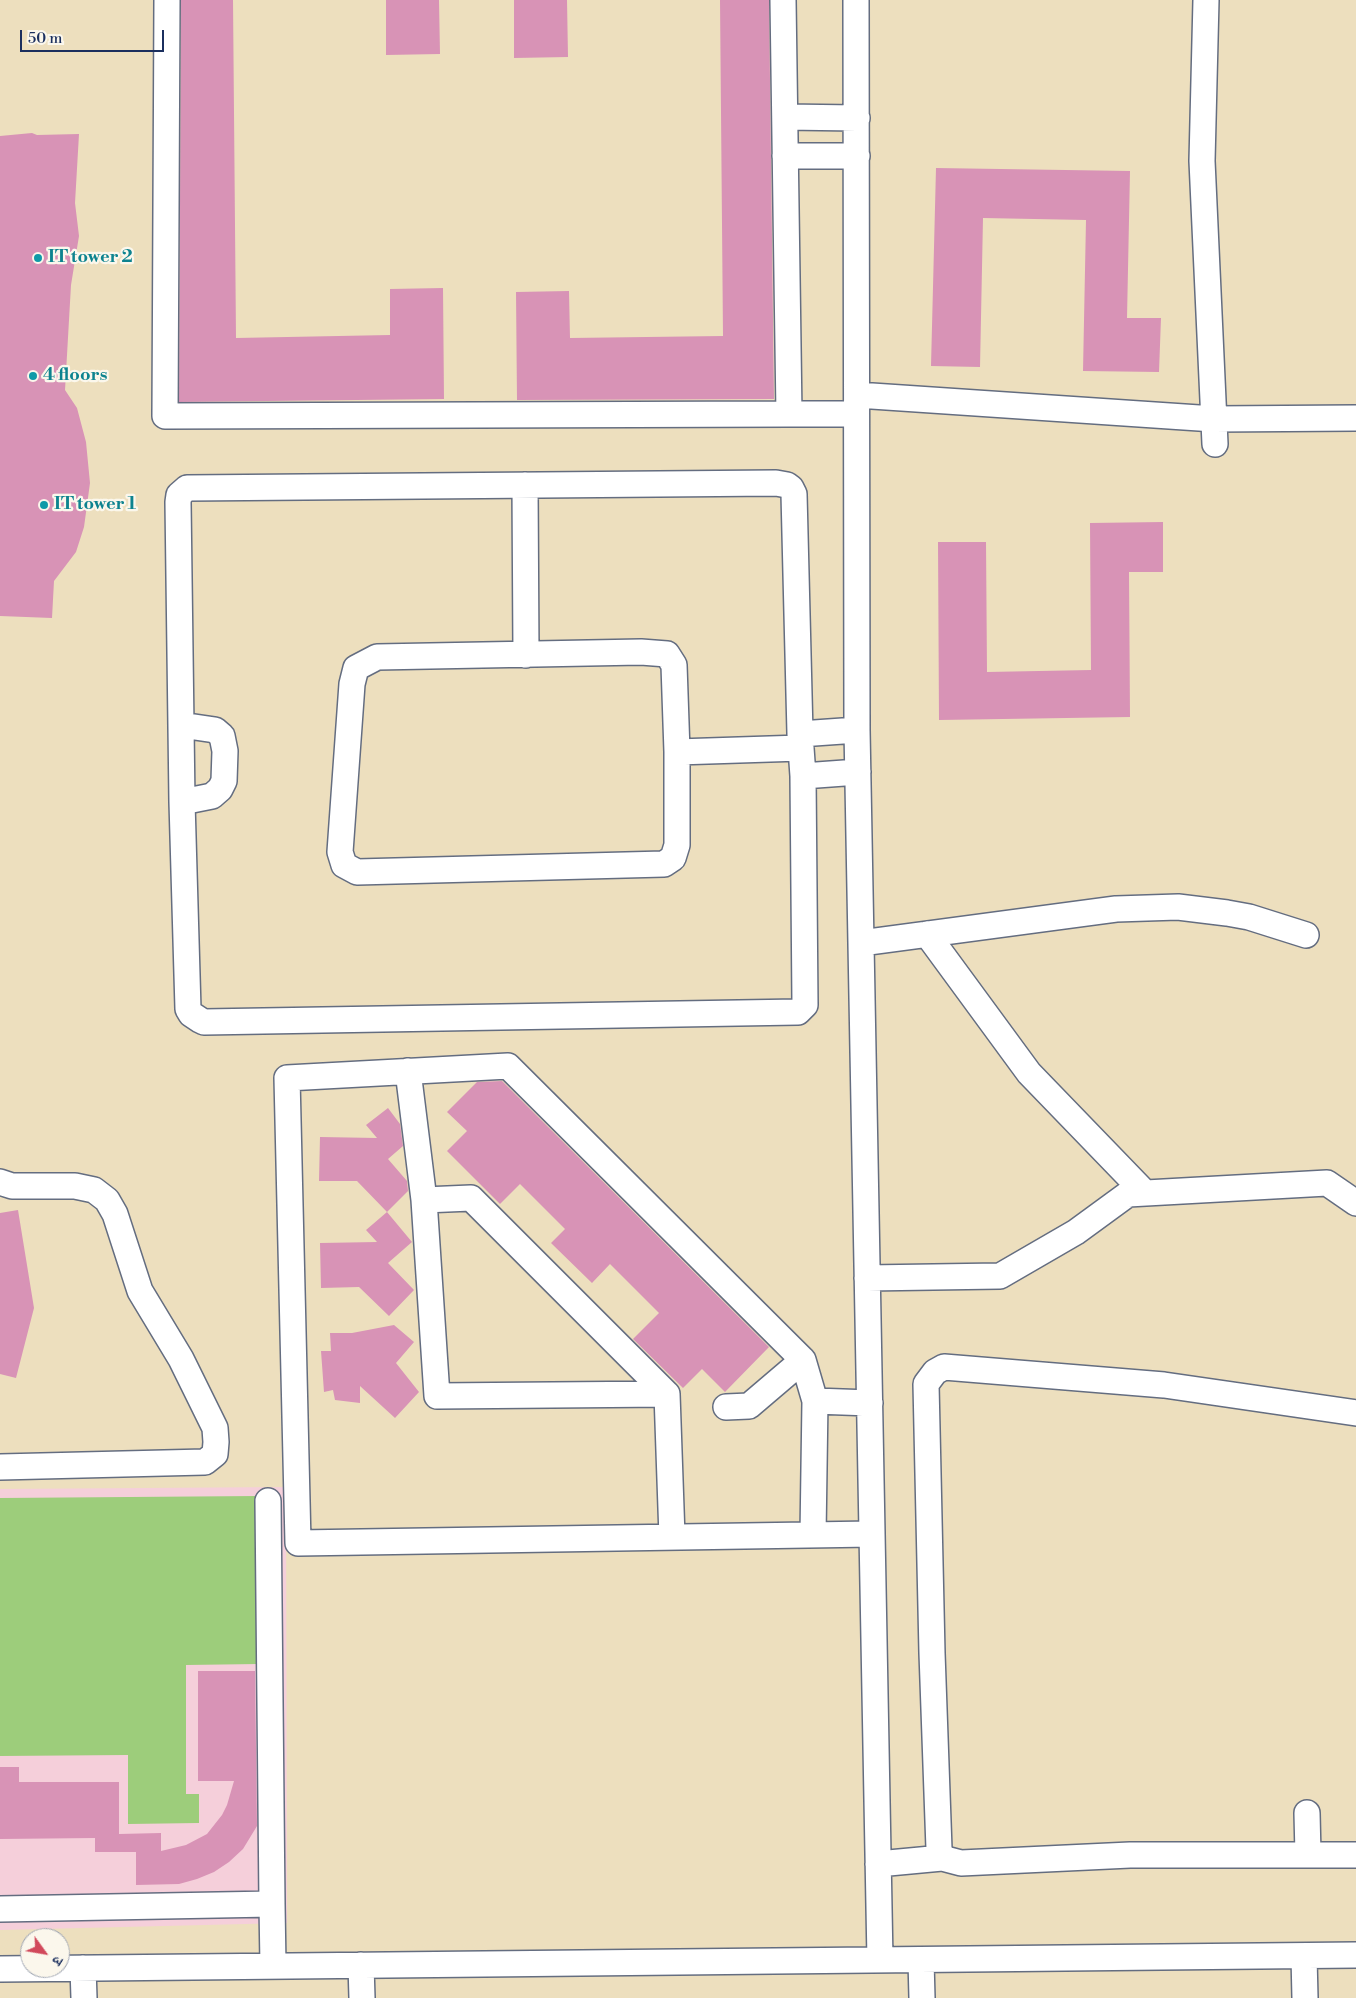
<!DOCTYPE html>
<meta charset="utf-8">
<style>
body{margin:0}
#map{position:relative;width:1356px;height:1998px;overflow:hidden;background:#eddfbe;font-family:"Libre Bodoni","Noto Serif Devanagari",serif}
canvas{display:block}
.north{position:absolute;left:20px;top:1928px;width:50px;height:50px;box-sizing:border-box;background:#fbf7ec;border:1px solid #a1a7b3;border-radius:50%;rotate:122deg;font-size:14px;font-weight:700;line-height:20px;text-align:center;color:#1b2f5e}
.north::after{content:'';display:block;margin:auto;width:18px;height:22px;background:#d1495b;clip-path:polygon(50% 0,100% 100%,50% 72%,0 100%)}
.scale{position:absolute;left:20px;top:30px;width:144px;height:22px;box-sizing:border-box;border:2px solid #1b2f5e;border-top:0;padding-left:6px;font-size:15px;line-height:18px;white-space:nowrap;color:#1b2f5e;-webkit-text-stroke:4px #fbf7ec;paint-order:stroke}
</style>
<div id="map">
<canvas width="1356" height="1998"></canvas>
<div class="north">उ</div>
<div class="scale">50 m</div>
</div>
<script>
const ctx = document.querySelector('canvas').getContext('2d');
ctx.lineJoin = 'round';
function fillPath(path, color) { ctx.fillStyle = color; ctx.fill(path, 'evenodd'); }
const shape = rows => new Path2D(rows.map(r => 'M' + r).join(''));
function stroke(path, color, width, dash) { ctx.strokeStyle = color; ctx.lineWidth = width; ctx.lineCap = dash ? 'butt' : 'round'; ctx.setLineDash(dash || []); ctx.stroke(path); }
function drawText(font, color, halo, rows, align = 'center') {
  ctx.font = font + ' "Libre Bodoni",serif'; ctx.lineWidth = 4.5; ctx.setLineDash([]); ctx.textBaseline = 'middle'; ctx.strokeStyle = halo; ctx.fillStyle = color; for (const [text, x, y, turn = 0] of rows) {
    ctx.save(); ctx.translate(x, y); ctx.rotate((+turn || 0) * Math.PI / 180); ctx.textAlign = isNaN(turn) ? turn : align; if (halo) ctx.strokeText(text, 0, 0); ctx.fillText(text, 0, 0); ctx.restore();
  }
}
const built = shape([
 [286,1487,287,1923,0,1930,0,1489]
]);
const green = shape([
 [258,1496,258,1664,186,1665,186,1794,199,1794,199,1823,128,1824,128,1755,0,1756,0,1498]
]);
const building = shape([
 [181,0,233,0,236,338,390,335,390,289,443,288,444,399,179,402],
 [386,0,439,0,440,54,386,55],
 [514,0,567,0,568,57,514,58],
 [720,0,769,0,774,399,517,400,516,292,569,291,570,338,723,336],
 [32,133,37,135,79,134,75,203,79,236,71,285,65,390,77,408,86,442,90,483,84,527,76,552,54,581,52,618,0,616,0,136],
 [936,168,1130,171,1127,318,1161,318,1159,372,1083,371,1086,220,983,218,980,367,931,366],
 [1163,522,1163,572,1129,572,1130,717,939,720,938,542,986,542,987,672,1091,670,1090,523],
 [502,1081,769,1347,725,1392,702,1369,683,1388,633,1339,659,1313,610,1264,592,1283,551,1243,565,1229,520,1184,500,1204,447,1151,467,1131,447,1112,477,1082],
 [388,1108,400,1124,403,1146,388,1159,407,1181,408,1191,387,1212,357,1181,319,1181,320,1137,377,1138,366,1125],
 [18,1210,34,1308,16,1378,0,1374,0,1213],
 [387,1212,412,1242,388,1263,414,1290,389,1316,359,1287,321,1288,320,1243,377,1242,366,1230],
 [394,1325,414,1342,396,1363,419,1392,395,1418,360,1386,360,1403,335,1400,333,1390,324,1392,321,1351,331,1351,330,1333,352,1333],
 [198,1671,255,1671,257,1826,243,1849,229,1862,214,1872,197,1879,179,1884,136,1885,136,1852,95,1852,95,1838,0,1839,0,1767,19,1767,19,1782,119,1782,119,1834,161,1833,161,1851,186,1845,207,1834,222,1815,227,1805,234,1781,198,1781]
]);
const minor = shape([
 [167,0,165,416,789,414,783,0],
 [856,0,857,730,880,1960],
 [1206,0,1202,161,1215,444],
 [785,117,857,118],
 [785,156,857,156],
 [857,395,1214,419,1356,418],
 [789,414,856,414],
 [525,485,526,655],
 [181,725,215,730,222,736,225,751,224,781,220,789,212,796,182,802],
 [800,734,857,730],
 [677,752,674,665,667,654,641,652,377,657,356,668,352,684,340,852,344,865,357,872,664,864,673,858,677,845,677,752,801,748],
 [803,776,800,734,794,494,791,488,787,485,776,483,187,488,179,495,178,502,182,802,188,1009,191,1014,200,1020,204,1022,798,1012,805,1005,803,776,858,772],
 [927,934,1029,1073,1145,1193],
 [861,943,1116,909,1178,907,1227,913,1249,917,1306,935],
 [408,1071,424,1200,471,1198,667,1394,672,1537],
 [0,1182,12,1186,75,1186,94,1190,107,1200,115,1214,140,1291,181,1359,215,1428,216,1442,215,1454,205,1462,0,1467],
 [424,1200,437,1396,667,1394],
 [867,1278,1000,1276,1076,1232,1128,1194,1327,1183,1356,1203],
 [870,1403,815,1401,803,1360,508,1066,287,1078,298,1543,872,1534],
 [726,1407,749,1406,803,1360],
 [1356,1413,1164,1385,944,1367,935,1372,926,1384,932,1653,939,1849,942,1858,961,1863,1130,1855,1356,1855],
 [268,1501,272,1904],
 [813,1535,815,1401],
 [1307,1813,1308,1855],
 [878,1864,942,1858],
 [0,1909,272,1904,273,1966],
 [1304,1956,1305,1998],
 [921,1960,922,1998],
 [361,1965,362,1998],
 [83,1968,84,1998],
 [0,1969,1356,1955]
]);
const markers = [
 [38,258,5,"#0f9aa8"],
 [33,376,5,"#0f9aa8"],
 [44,505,5,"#0f9aa8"]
];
const cultureNames = [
 ["IT tower 2",48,258],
 ["4 floors",43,376],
 ["IT tower 1",54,505]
];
fillPath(built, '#f5cfda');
fillPath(green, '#9dcd7b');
fillPath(building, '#d893b6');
stroke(minor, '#646d80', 28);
stroke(minor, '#fff', 25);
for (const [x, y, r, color] of markers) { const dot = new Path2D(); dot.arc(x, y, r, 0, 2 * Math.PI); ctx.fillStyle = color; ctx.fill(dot); stroke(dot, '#fbf7ec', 2); }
drawText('bold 18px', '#0d838f', '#fbf7ec', cultureNames, 'left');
</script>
